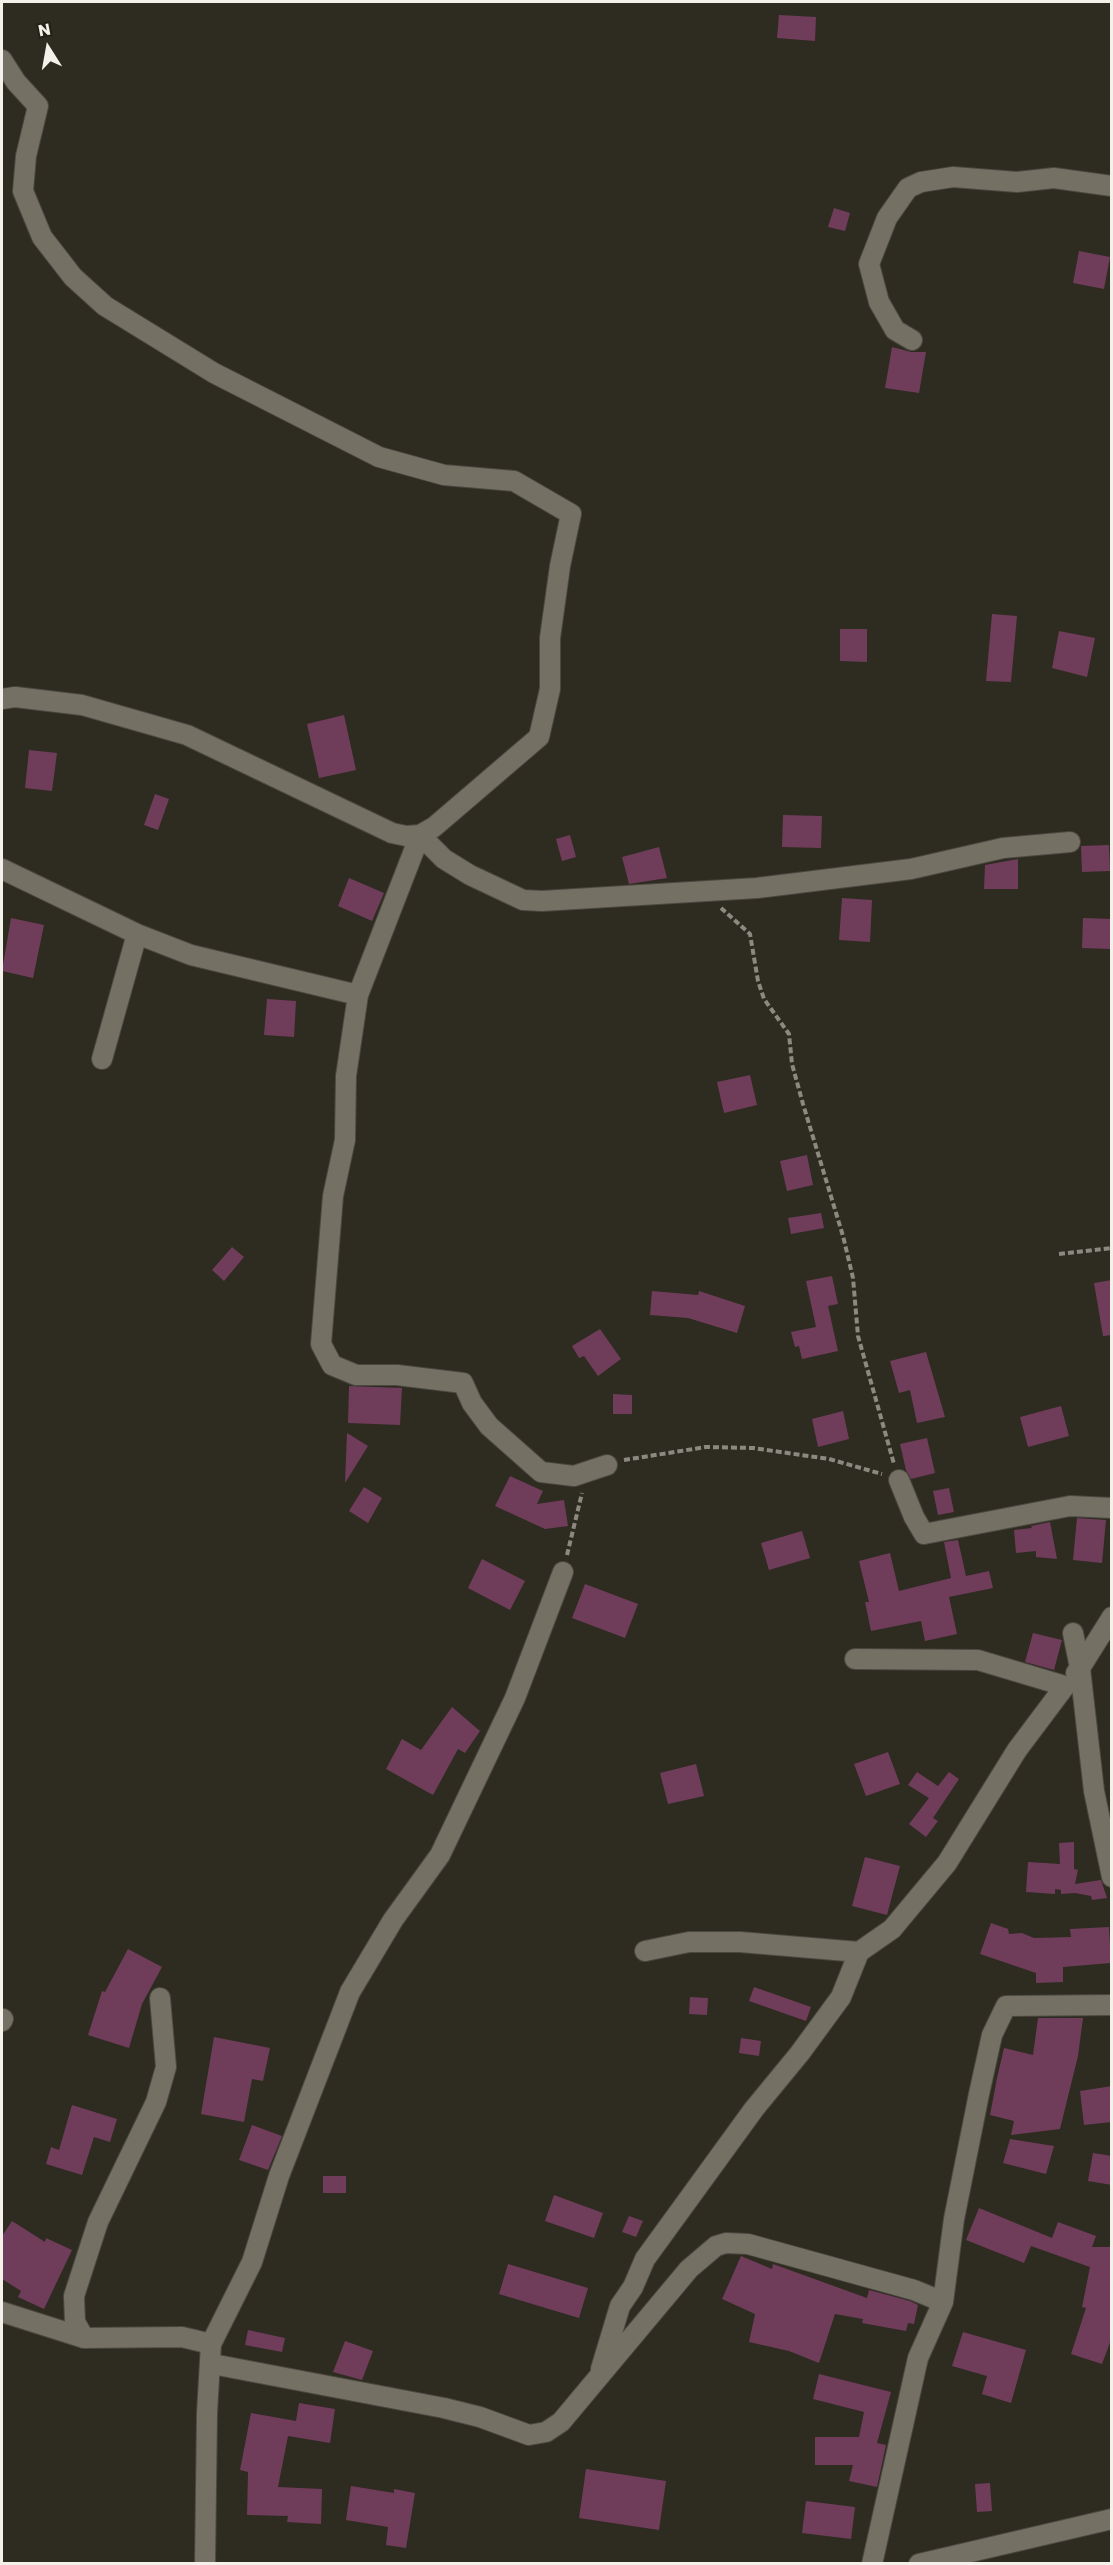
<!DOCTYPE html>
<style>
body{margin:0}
#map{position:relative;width:1113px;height:2565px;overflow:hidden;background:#2e2b21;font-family:Poppins,sans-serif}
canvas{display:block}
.frame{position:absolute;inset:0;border:3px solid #f4f1eb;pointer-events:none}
.north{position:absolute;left:18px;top:18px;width:60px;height:60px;-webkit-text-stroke:4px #242117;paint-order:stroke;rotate:349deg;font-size:16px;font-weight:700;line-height:24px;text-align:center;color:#f4f1eb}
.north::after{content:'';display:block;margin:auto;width:21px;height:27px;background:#f4f1eb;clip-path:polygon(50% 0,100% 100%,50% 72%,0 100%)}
</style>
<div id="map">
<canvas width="1113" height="2565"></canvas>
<div class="frame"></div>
<div class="north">N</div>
</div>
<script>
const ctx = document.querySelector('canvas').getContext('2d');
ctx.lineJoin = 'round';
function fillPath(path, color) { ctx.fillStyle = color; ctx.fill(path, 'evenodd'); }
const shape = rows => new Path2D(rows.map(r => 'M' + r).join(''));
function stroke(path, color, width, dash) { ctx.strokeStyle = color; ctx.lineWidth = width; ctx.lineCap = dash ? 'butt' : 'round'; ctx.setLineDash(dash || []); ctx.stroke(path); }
const building = shape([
 [779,15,816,17,815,41,777,38],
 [834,208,850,213,845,231,828,227],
 [1079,251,1110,257,1104,289,1073,283],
 [892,347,911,352,926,352,919,393,885,388],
 [992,614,1017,616,1011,682,986,681],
 [840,629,867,629,867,662,840,661],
 [1059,631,1095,638,1087,677,1052,668],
 [344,715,356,770,319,778,307,724],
 [29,750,57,753,52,791,25,788],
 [155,794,169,799,158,830,144,825],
 [783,815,822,816,821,848,782,847],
 [570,835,576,857,562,861,556,839],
 [1109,845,1110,871,1082,872,1081,846],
 [659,847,667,878,629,884,622,857],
 [1018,859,1018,889,984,889,985,865],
 [349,878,384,893,372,921,338,906],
 [842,898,872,900,870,942,839,940],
 [11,918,44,925,33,978,2,971],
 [1083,918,1112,919,1110,949,1082,948],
 [267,999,296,1001,294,1037,264,1035],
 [750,1075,757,1105,724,1113,717,1082],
 [807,1155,813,1185,787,1191,780,1161],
 [821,1213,824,1228,791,1234,788,1218],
 [232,1247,244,1257,224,1281,212,1270],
 [832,1276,838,1304,828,1306,838,1351,802,1359,799,1346,795,1347,791,1332,816,1327,806,1281],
 [1112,1280,1112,1335,1103,1336,1094,1283],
 [652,1291,698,1295,699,1291,745,1306,737,1333,688,1318,650,1315],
 [600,1329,621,1359,598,1376,584,1356,579,1358,572,1346],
 [926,1352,945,1417,917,1423,910,1390,899,1393,890,1361],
 [349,1386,402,1388,400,1425,348,1423],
 [613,1394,632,1395,632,1414,613,1414],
 [1061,1406,1069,1436,1028,1447,1020,1417],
 [843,1411,849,1439,818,1447,812,1419],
 [347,1433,368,1446,345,1483],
 [927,1438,935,1473,911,1479,906,1470,900,1444],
 [510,1476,543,1491,537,1504,564,1500,568,1526,545,1529,495,1506],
 [364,1487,382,1498,368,1523,349,1511],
 [949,1488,954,1512,938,1515,933,1491],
 [1077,1518,1106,1520,1102,1563,1073,1560],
 [1050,1522,1057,1559,1036,1557,1036,1551,1016,1553,1014,1530,1032,1528,1031,1526],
 [802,1531,810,1558,769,1570,761,1543],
 [958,1540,966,1576,989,1571,993,1588,949,1597,957,1634,925,1641,921,1621,871,1631,865,1602,869,1602,859,1561,890,1553,899,1591,951,1578,944,1542],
 [482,1559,525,1581,510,1610,468,1588],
 [585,1584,638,1604,625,1638,572,1618],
 [1033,1633,1062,1640,1054,1670,1025,1662],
 [452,1707,480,1731,465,1753,458,1749,433,1795,386,1769,402,1739,421,1750],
 [888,1752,900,1784,866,1796,854,1764],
 [696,1764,704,1796,668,1804,660,1773],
 [917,1772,938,1786,949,1772,959,1779,933,1818,938,1821,926,1837,909,1824,929,1798,908,1785],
 [1074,1842,1074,1869,1078,1870,1075,1884,1101,1880,1107,1898,1092,1900,1091,1896,1075,1893,1061,1894,1061,1890,1055,1889,1055,1894,1026,1892,1028,1862,1060,1864,1059,1843],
 [865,1857,900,1866,887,1915,852,1906],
 [991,1923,1008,1929,1009,1934,1022,1933,1034,1938,1071,1937,1070,1929,1109,1927,1111,1963,1063,1967,1063,1982,1036,1983,1036,1973,980,1954],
 [128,1949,162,1967,142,2004,129,2048,88,2035,102,1991,105,1992],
 [754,1987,811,2007,806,2021,749,2001],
 [690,1997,708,1998,707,2015,689,2014],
 [1038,2018,1083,2018,1078,2056,1060,2129,1011,2135,1014,2121,990,2115,997,2078,1004,2048,1033,2055],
 [214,2037,270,2048,263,2081,252,2079,244,2122,201,2114],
 [741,2038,761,2041,759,2056,739,2053],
 [1112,2086,1112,2122,1084,2125,1080,2091],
 [72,2105,117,2119,110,2142,94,2137,82,2175,46,2164,51,2147,59,2150],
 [252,2125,282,2136,268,2170,239,2160],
 [1010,2139,1054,2146,1046,2174,1003,2163],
 [1093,2153,1112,2156,1112,2185,1088,2181],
 [323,2176,346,2176,346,2193,323,2193],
 [554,2195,603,2213,594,2238,545,2221],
 [979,2208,1052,2238,1058,2222,1096,2236,1092,2247,1112,2247,1112,2337,1102,2364,1071,2354,1086,2308,1082,2307,1090,2267,1031,2246,1024,2263,966,2240],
 [629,2216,643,2221,636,2237,622,2232],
 [12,2221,45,2242,46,2238,72,2250,44,2309,18,2297,21,2291,2,2279,2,2236],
 [741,2256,772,2269,773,2264,867,2298,869,2290,910,2301,918,2305,914,2324,908,2323,906,2331,862,2323,863,2319,835,2314,819,2363,789,2351,749,2342,755,2314,722,2299],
 [508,2264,588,2288,579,2318,499,2294],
 [248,2330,285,2338,282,2352,245,2345],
 [963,2332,1026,2350,1011,2403,982,2394,987,2376,952,2366],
 [345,2341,373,2351,362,2380,333,2372],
 [819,2374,891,2392,877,2443,886,2445,877,2487,849,2481,853,2465,815,2465,815,2437,859,2437,864,2412,813,2399],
 [299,2403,335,2409,330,2443,288,2436,278,2487,322,2489,321,2524,287,2522,288,2516,247,2515,248,2472,240,2470,251,2413,296,2421],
 [586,2469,666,2481,659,2530,579,2518],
 [990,2483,992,2511,977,2512,975,2484],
 [351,2486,394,2493,394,2489,415,2493,406,2548,386,2545,388,2527,346,2520],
 [806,2501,855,2507,851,2539,802,2533]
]);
const path = shape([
 [721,908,750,934,758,981,764,999,789,1034,792,1064,803,1104,843,1236,853,1278,858,1336,894,1464],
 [1059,1254,1112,1248],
 [624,1460,706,1447,753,1448,829,1459,882,1474],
 [567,1555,582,1493]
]);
const minor = shape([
 [2,60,16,82,38,106,26,156,23,191,42,237,73,277,105,306,214,373,379,457,444,475,514,481,571,514,560,566,550,638,550,689,539,737,434,827,420,835,406,836,392,833,187,735,82,705,15,697,2,699],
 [912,340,895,330,879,302,869,264,887,218,908,188,921,182,953,177,1017,182,1054,178,1112,186],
 [2,869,137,934,191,955,358,995],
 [102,1059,137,934],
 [607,1465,574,1476,541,1472,489,1426,472,1403,463,1383,397,1375,356,1375,332,1365,321,1344,333,1196,345,1140,346,1076,358,995,420,835,444,859,470,875,523,900,542,901,757,888,911,869,1003,848,1070,842],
 [899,1480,914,1517,924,1534,1070,1506,1112,1508],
 [1112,1617,1080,1668,1094,1791,1112,1877],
 [1073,1633,1080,1668,1076,1673],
 [645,1951,689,1942,740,1942,859,1952,892,1929,947,1863,1017,1750,1065,1686,978,1660,855,1659],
 [160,1998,166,2067,156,2102,98,2222,74,2296,75,2322,84,2338,182,2337,211,2344,207,2413,205,2564],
 [2,2021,3,2019],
 [2,2312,84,2338],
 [211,2344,252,2262,279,2176,350,1992,393,1920,440,1855,515,1698,563,1572],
 [212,2364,444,2408,480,2417,529,2435,546,2432,561,2422,689,2269,716,2246,726,2243,748,2244,914,2290,943,2302,954,2219,979,2094,992,2035,1006,2006,1112,2005],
 [601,2369,620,2306,633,2287,645,2259,754,2109,800,2053,841,1997,859,1952],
 [872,2564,918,2358,943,2302],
 [919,2564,1112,2519]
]);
fillPath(building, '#6f3d5a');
stroke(minor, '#4b4840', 22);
stroke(path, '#8c8981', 4, [6, 3]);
stroke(minor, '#747064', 20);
</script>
